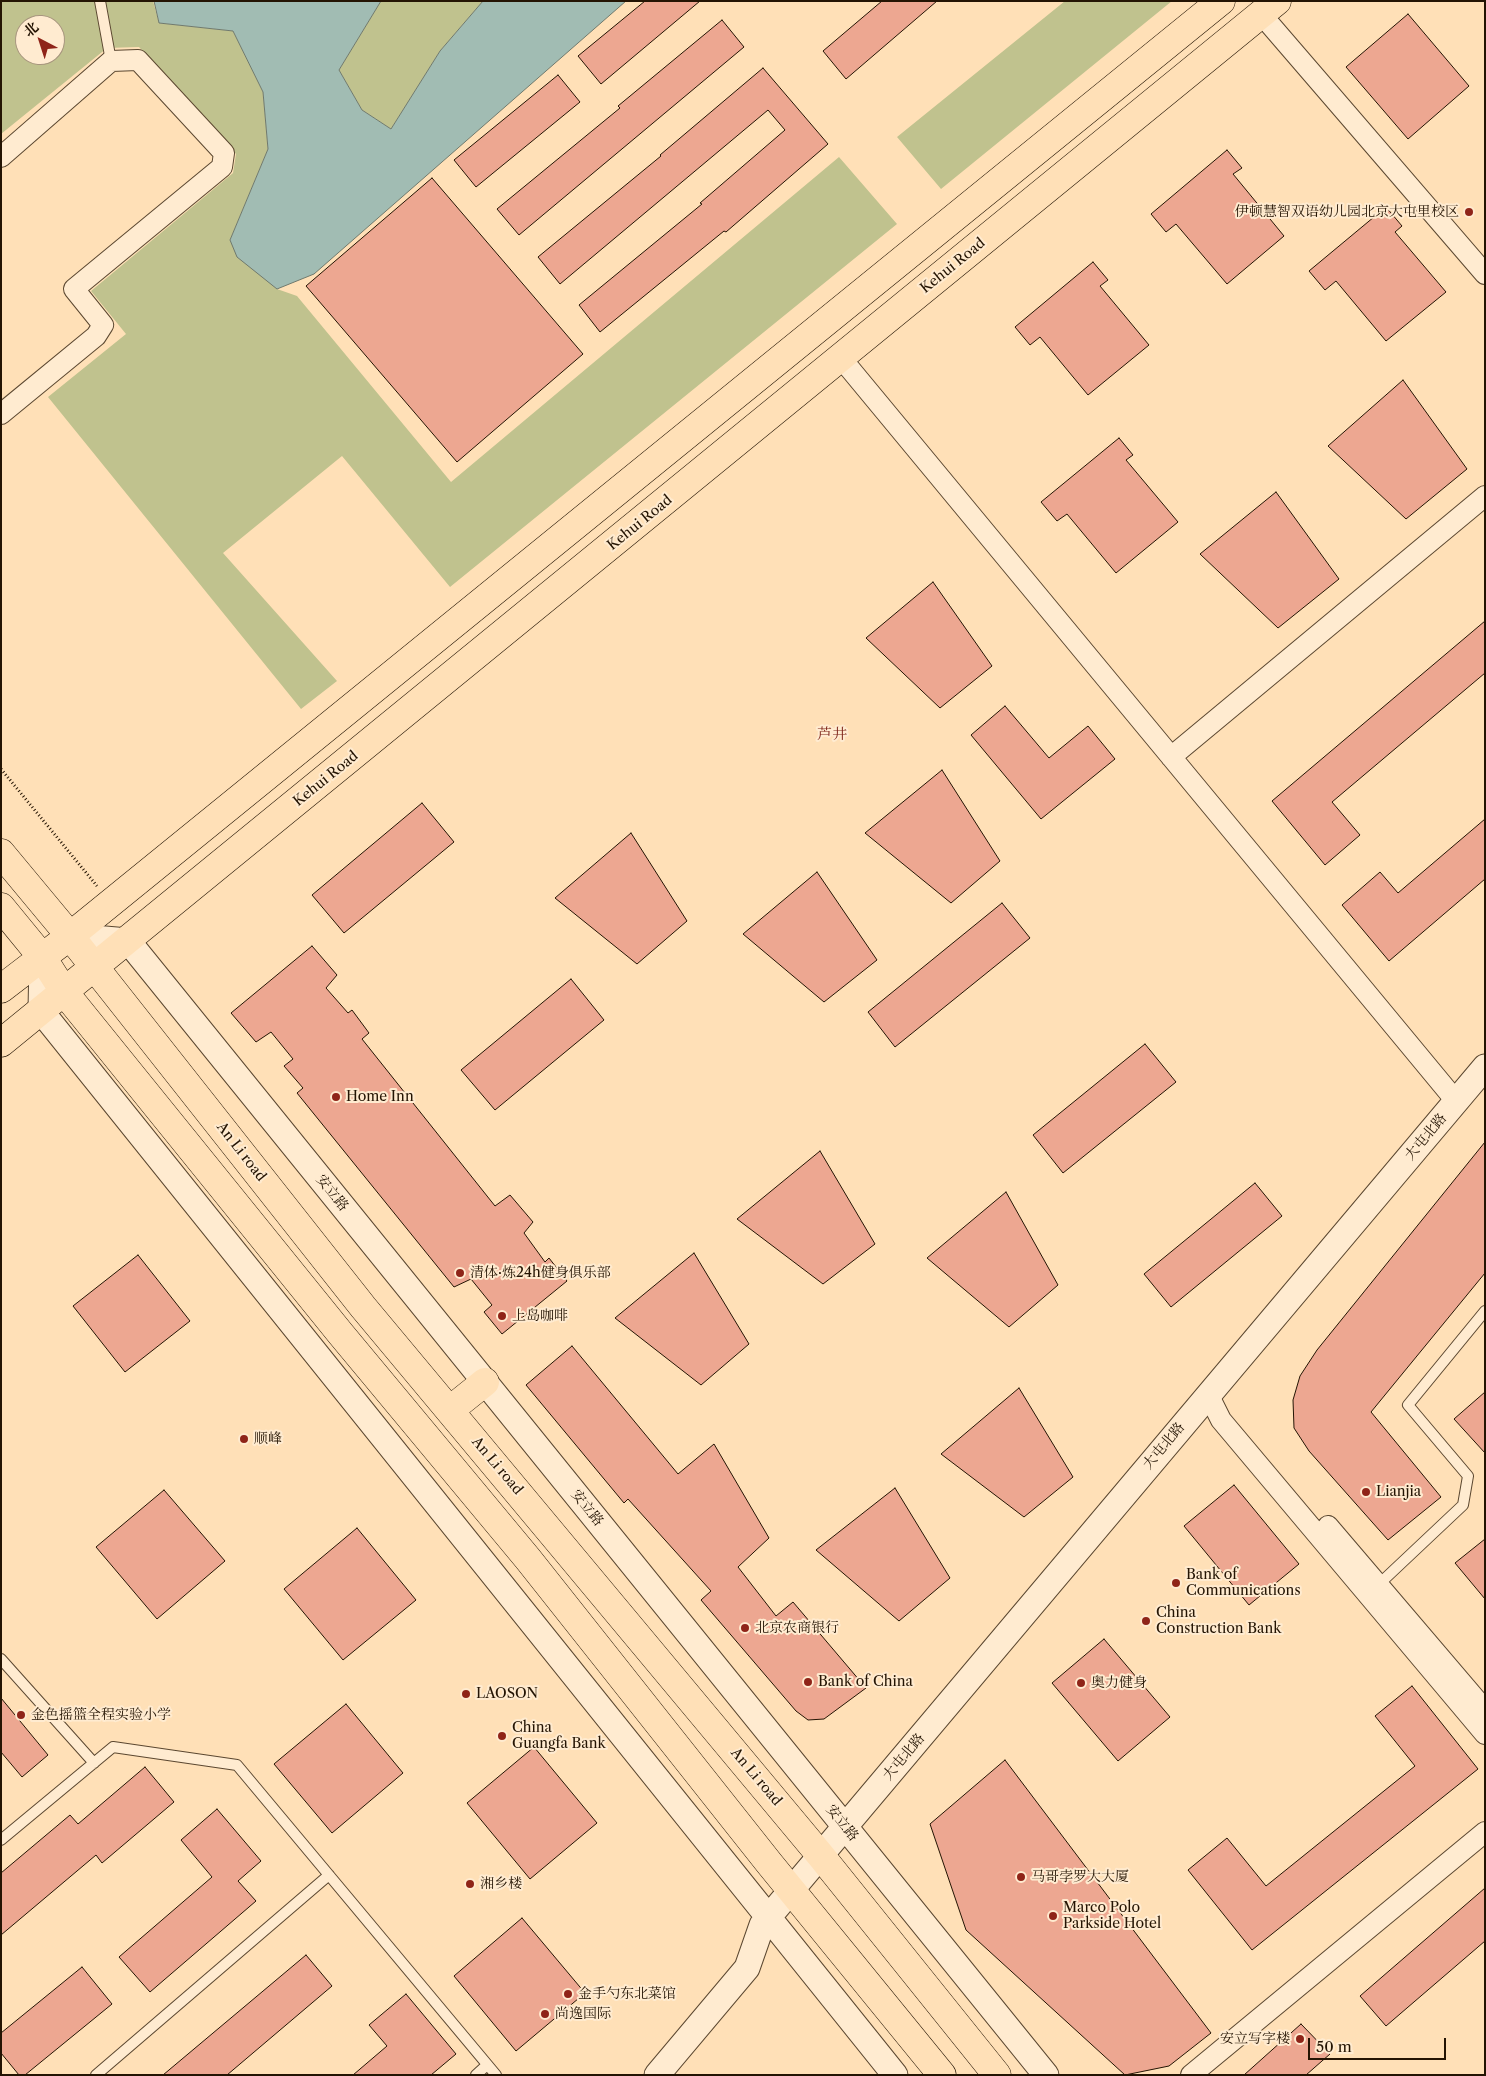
<!DOCTYPE html>
<meta charset="utf-8">
<style>
body{margin:0}
#map{position:relative;width:1486px;height:2076px;overflow:hidden;background:#ffe0b7;font-family:"Libre Caslon Text","Noto Serif SC",serif}
canvas{display:block}
.frame{position:absolute;inset:0;border:2px solid #241403;pointer-events:none}
.north{position:absolute;left:15px;top:15px;width:50px;height:50px;box-sizing:border-box;background:#ffebd0;border:1px solid #a7957e;border-radius:50%;rotate:320deg;font-size:14px;font-weight:700;line-height:20px;text-align:center;color:#241403}
.north::after{content:'';display:block;margin:auto;width:18px;height:22px;background:#8f2418;clip-path:polygon(50% 0,100% 100%,50% 72%,0 100%)}
.scale{position:absolute;left:1308px;top:2038px;width:138px;height:22px;box-sizing:border-box;border:2px solid #241403;border-top:0;padding-left:6px;font-size:15px;line-height:18px;white-space:nowrap;color:#241403;-webkit-text-stroke:4px #ffebd0;paint-order:stroke}
</style>
<div id="map">
<canvas width="1486" height="2076"></canvas>
<div class="frame"></div>
<div class="north">北</div>
<div class="scale">50 m</div>
</div>
<script>
const ctx = document.querySelector('canvas').getContext('2d');
ctx.lineJoin = 'round';
function fillPath(path, color) { ctx.fillStyle = color; ctx.fill(path, 'evenodd'); }
const shape = rows => new Path2D(rows.map(r => 'M' + r).join(''));
function stroke(path, color, width, dash) { ctx.strokeStyle = color; ctx.lineWidth = width; ctx.lineCap = dash ? 'butt' : 'round'; ctx.setLineDash(dash || []); ctx.stroke(path); }
function drawText(font, color, halo, rows, align = 'center') {
  ctx.font = font + ' "Libre Caslon Text","Noto Serif SC",serif'; ctx.lineWidth = 4; ctx.setLineDash([]); ctx.textBaseline = 'middle'; ctx.strokeStyle = halo; ctx.fillStyle = color; for (const [text, x, y, turn = 0] of rows) {
    ctx.save(); ctx.translate(x, y); ctx.rotate((+turn || 0) * Math.PI / 180); ctx.textAlign = isNaN(turn) ? turn : align; if (halo) ctx.strokeText(text, 0, 0); ctx.fillText(text, 0, 0); ctx.restore();
  }
}
const green = shape([
 [1,1,153,1,159,23,233,31,263,92,268,149,230,240,277,289,297,296,451,482,839,157,897,224,450,587,342,456,223,553,337,681,301,709,48,397,126,334,91,291,233,173,236,154,139,47,107,48,1,134],
 [25,25,55,25,55,55,25,55],
 [381,1,483,1,440,51,391,129,362,110,339,70],
 [1065,1,1172,1,941,189,897,137]
]);
const water = shape([
 [154,1,381,1,339,70,362,110,391,129,440,51,483,1,626,1,314,274,277,289,237,257,230,240,268,149,263,92,233,31,159,23,154,1]
]);
const building = shape([
 [645,1,700,1,601,84,578,56,645,1],
 [882,1,937,1,846,79,823,51,882,1],
 [1408,14,1469,86,1408,139,1346,67,1408,14],
 [722,20,744,47,519,235,497,209,620,108,618,106,722,20],
 [763,68,828,144,726,232,724,231,600,332,579,305,702,204,700,203,785,130,768,110,560,284,538,257,661,156,660,155,763,68],
 [558,75,580,102,476,187,454,160,558,75],
 [1227,150,1242,168,1233,174,1284,236,1227,284,1176,224,1166,232,1151,214,1227,150],
 [432,178,583,354,457,462,306,286,432,178],
 [1386,207,1402,226,1395,232,1446,292,1386,341,1336,281,1325,290,1309,271,1386,207],
 [1093,262,1108,280,1100,286,1149,345,1088,395,1040,337,1030,345,1015,327,1093,262],
 [1403,380,1467,469,1406,519,1328,446,1403,380],
 [1119,438,1133,455,1126,460,1178,522,1116,573,1067,514,1057,521,1041,502,1119,438],
 [1276,492,1339,579,1278,628,1200,554,1276,492],
 [933,582,992,666,940,708,866,638,933,582],
 [1485,621,1485,673,1332,802,1360,835,1325,865,1272,801,1485,621],
 [1005,706,1049,758,1088,726,1115,759,1041,819,971,735,1005,706],
 [942,770,1000,861,951,903,865,833,942,770],
 [422,803,454,842,344,933,312,895,422,803],
 [1485,819,1485,879,1389,961,1342,905,1380,872,1398,893,1485,819],
 [631,833,687,921,637,964,555,898,631,833],
 [817,872,877,960,824,1002,743,934,817,872],
 [1002,903,1030,938,895,1047,868,1012,1002,903],
 [312,946,337,975,326,988,348,1013,352,1010,369,1033,362,1039,495,1206,510,1195,533,1222,524,1233,545,1262,549,1258,567,1281,502,1334,484,1312,492,1305,471,1279,454,1287,297,1093,303,1088,284,1066,293,1059,271,1032,256,1042,231,1013,312,946],
 [571,979,604,1020,495,1110,461,1070,571,979],
 [1145,1044,1176,1082,1063,1173,1033,1135,1145,1044],
 [1485,1142,1485,1273,1371,1412,1441,1497,1388,1540,1309,1451,1294,1428,1293,1400,1300,1376,1317,1350,1485,1142],
 [820,1151,875,1244,823,1284,737,1219,820,1151],
 [1255,1183,1282,1216,1171,1307,1144,1274,1255,1183],
 [1006,1192,1058,1285,1009,1327,927,1258,1006,1192],
 [694,1253,749,1344,701,1385,615,1318,694,1253],
 [138,1255,190,1321,125,1372,73,1306,138,1255],
 [572,1346,678,1474,714,1444,769,1538,738,1567,776,1616,793,1602,866,1688,824,1719,808,1720,796,1711,701,1600,711,1591,628,1499,624,1503,526,1385,572,1346],
 [1019,1388,1073,1477,1024,1517,941,1454,1019,1388],
 [1485,1392,1485,1453,1454,1419,1485,1392],
 [1234,1485,1299,1564,1249,1605,1184,1526,1234,1485],
 [895,1488,950,1578,899,1621,816,1550,895,1488],
 [164,1490,225,1561,157,1619,96,1547,164,1490],
 [357,1528,416,1600,343,1660,284,1589,357,1528],
 [1485,1539,1485,1599,1455,1563,1485,1539],
 [1104,1639,1170,1717,1118,1761,1052,1683,1104,1639],
 [1412,1686,1478,1769,1252,1950,1188,1870,1227,1838,1266,1886,1415,1766,1375,1716,1412,1686],
 [1,1698,48,1755,22,1777,1,1752,1,1698],
 [346,1704,403,1773,332,1833,274,1764,346,1704],
 [534,1747,597,1823,530,1879,467,1803,534,1747],
 [1005,1760,1211,2033,1169,2066,1125,2075,966,1930,930,1824,1005,1760],
 [145,1767,174,1802,102,1863,96,1855,1,1935,1,1873,70,1815,78,1824,145,1767],
 [217,1809,261,1861,238,1881,256,1901,150,1992,119,1957,212,1877,181,1840,217,1809],
 [1485,1888,1485,1941,1386,2026,1360,1996,1485,1888],
 [522,1918,585,1993,516,2051,454,1976,522,1918],
 [306,1955,332,1986,227,2075,163,2075,306,1955],
 [82,1967,112,2004,25,2075,19,2075,1,2053,1,2033,82,1967],
 [406,1994,456,2054,431,2075,353,2075,387,2046,369,2025,406,1994],
 [1301,2024,1330,2054,1306,2075,1244,2075,1301,2024]
]);
const path = shape([
 [1,769,97,886]
]);
const service = shape([
 [100,1,111,61],
 [1376,1587,1463,1505,1468,1476,1408,1405,1485,1311],
 [1,1659,94,1763],
 [1,1840,113,1747,237,1765,496,2075],
 [96,2075,329,1875],
 [476,2075,487,2065]
]);
const minor = shape([
 [1261,14,1485,274],
 [1,157,111,61,138,60,224,153,222,167,74,289,103,325,96,336,1,414],
 [841,358,1456,1101],
 [1171,757,1485,496],
 [1208,1394,1221,1420,1485,1734],
 [1328,1526,1485,1710],
 [1191,2075,1485,1832]
]);
const tertiary = shape([
 [70,936,128,941,1046,2075],
 [42,957,41,1011,895,2075],
 [657,2075,747,1968,762,1925,1485,1067]
]);
const primary = shape([
 [1,853,70,936,363,1307,821,1856,997,2075],
 [1,907,42,957,65,993,340,1333,528,1559,769,1863,942,2075],
 [1,989,70,936,1221,1],
 [1,1043,1277,1],
 [450,1410,485,1382]
]);
const markers = [
 [1469,212,5,"#8f2418"],
 [336,1097,5,"#8f2418"],
 [460,1273,5,"#8f2418"],
 [502,1316,5,"#8f2418"],
 [244,1439,5,"#8f2418"],
 [1366,1492,5,"#8f2418"],
 [1176,1583,5,"#8f2418"],
 [1146,1621,5,"#8f2418"],
 [745,1628,5,"#8f2418"],
 [808,1682,5,"#8f2418"],
 [1081,1683,5,"#8f2418"],
 [466,1694,5,"#8f2418"],
 [21,1715,5,"#8f2418"],
 [502,1736,5,"#8f2418"],
 [1021,1877,5,"#8f2418"],
 [470,1884,5,"#8f2418"],
 [1053,1916,5,"#8f2418"],
 [568,1994,5,"#8f2418"],
 [545,2014,5,"#8f2418"],
 [1300,2039,5,"#8f2418"]
];
const poiNames = [
 ["伊顿慧智双语幼儿园北京大屯里校区",1459,212,"right"],
 ["Home Inn",346,1097],
 ["清体·炼24h健身俱乐部",470,1273],
 ["上岛咖啡",512,1316],
 ["顺峰",254,1439],
 ["Lianjia",1376,1492],
 ["Bank of",1186,1575],
 ["Communications",1186,1591],
 ["China",1156,1613],
 ["Construction Bank",1156,1629],
 ["北京农商银行",755,1628],
 ["Bank of China",818,1682],
 ["奥力健身",1091,1683],
 ["LAOSON",476,1694],
 ["金色摇篮全程实验小学",31,1715],
 ["China",512,1728],
 ["Guangfa Bank",512,1744],
 ["马哥孛罗大大厦",1031,1877],
 ["湘乡楼",480,1884],
 ["Marco Polo",1063,1908],
 ["Parkside Hotel",1063,1924],
 ["金手勺东北菜馆",578,1994],
 ["尚逸国际",555,2014],
 ["安立写字楼",1290,2039,"right"]
];
const streetNames = [
 ["Kehui Road",953,266,-39],
 ["Kehui Road",640,523,-39],
 ["Kehui Road",326,779,-39],
 ["大屯北路",1426,1137,-50],
 ["An Li road",241,1152,52],
 ["安立路",332,1193,51],
 ["大屯北路",1164,1446,-50],
 ["An Li road",497,1466,50],
 ["安立路",587,1508,51],
 ["大屯北路",904,1757,-50],
 ["An Li road",756,1777,50],
 ["安立路",842,1823,51]
];
const neighbourhoodNames = [
 ["芦井",832,735]
];
fillPath(green, '#c0c28e');
fillPath(water, '#a1bcb3');
stroke(water, '#6f796d', 1);
fillPath(building, '#eda791');
stroke(building, '#241403', 1);
stroke(service, '#5b4730', 12);
stroke(minor, '#5b4730', 22);
stroke(tertiary, '#5b4730', 27);
stroke(primary, '#241403', 29);
stroke(path, '#241403', 3, [1, 2.5]);
stroke(service, '#ffebd0', 10);
stroke(minor, '#ffebd0', 20);
stroke(tertiary, '#ffebd0', 25);
stroke(primary, '#ffe0b7', 28);
for (const [x, y, r, color] of markers) { const dot = new Path2D(); dot.arc(x, y, r, 0, 2 * Math.PI); ctx.fillStyle = color; ctx.fill(dot); stroke(dot, '#ffebd0', 2); }
drawText('14px', '#241403', '#ffebd0', poiNames, 'left');
drawText('14px', '#241403', '#ffebd0', streetNames);
drawText('15px', '#7a1f14', '#ffebd0', neighbourhoodNames);
</script>
